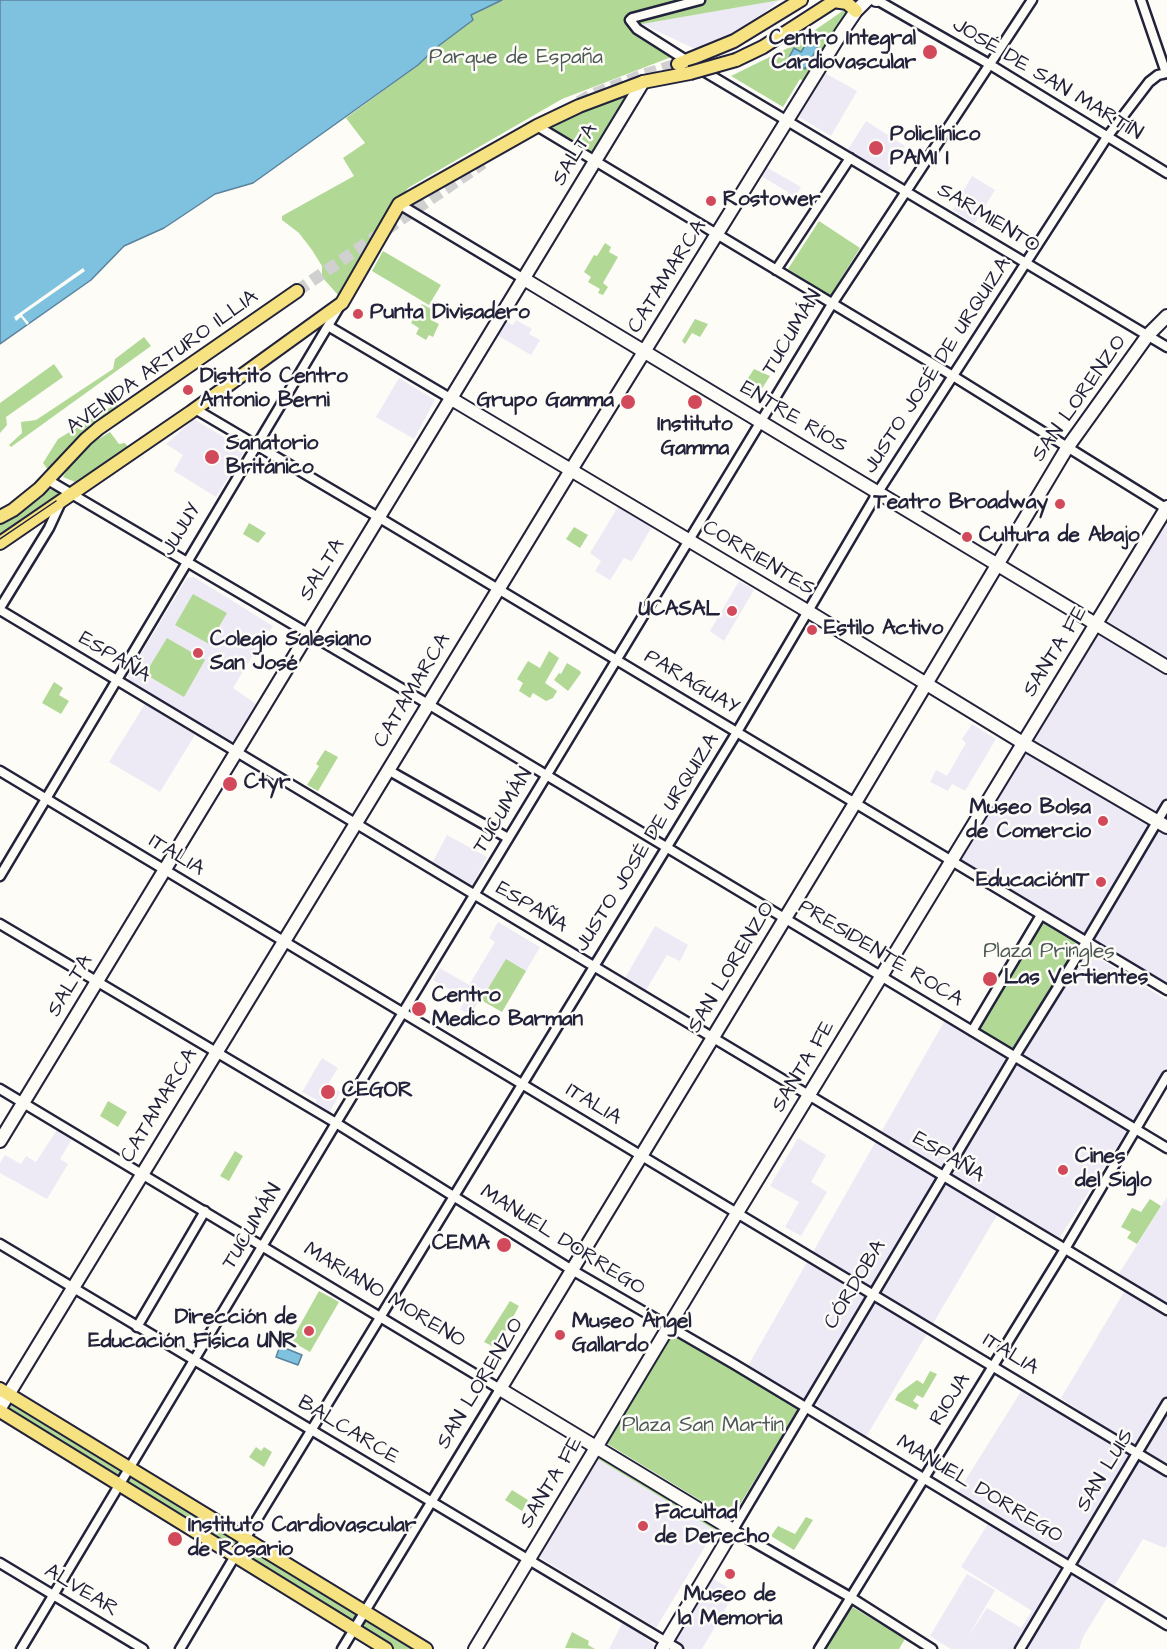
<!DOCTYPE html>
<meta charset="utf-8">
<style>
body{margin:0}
canvas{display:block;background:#fdfcf7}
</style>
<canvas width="1167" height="1649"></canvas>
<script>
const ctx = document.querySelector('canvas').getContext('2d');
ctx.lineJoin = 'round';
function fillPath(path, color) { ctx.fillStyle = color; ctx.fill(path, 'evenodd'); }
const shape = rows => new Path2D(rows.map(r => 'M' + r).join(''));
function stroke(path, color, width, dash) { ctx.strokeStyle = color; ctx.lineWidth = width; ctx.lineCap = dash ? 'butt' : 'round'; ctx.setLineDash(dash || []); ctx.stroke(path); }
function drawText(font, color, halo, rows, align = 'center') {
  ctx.font = font + ' "Architects Daughter",sans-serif'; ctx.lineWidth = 5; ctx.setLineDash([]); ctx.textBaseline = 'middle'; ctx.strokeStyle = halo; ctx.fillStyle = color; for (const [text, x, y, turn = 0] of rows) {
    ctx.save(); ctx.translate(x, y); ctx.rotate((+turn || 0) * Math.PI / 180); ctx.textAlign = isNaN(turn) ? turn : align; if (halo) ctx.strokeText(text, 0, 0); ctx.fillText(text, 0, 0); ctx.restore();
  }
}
const built = shape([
 [779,0,749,26,715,45,699,49,693,48,642,24],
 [825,73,857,91,831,136,799,117],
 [866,121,905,146,886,175,847,151],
 [766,167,801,187,794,200,786,196,788,192,761,176],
 [972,176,995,190,974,224,953,210],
 [516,320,532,329,529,334,540,340,531,355,497,335,505,321,513,325],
 [399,378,435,400,414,439,376,417],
 [194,419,245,450,216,497,174,471,183,455,166,444],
 [619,505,653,525,632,561,624,558,610,580,595,571,601,561,590,553],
 [1167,507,1167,990,952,862],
 [194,577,273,626,270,631,268,630,233,688,256,704,235,740,228,741,129,682,128,675,187,578],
 [739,581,754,590,724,641,710,631],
 [145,704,195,735,160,792,109,762],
 [972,724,996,739,965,791,952,784,948,791,930,782,936,770,947,776,966,743,962,739],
 [447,835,487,857,473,884,468,885,431,865],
 [498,922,540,947,502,1012,480,999,470,1015,460,1009,466,999,433,980,440,968,469,985,495,942,489,938],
 [655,926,688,945,680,961,667,955,646,990,625,978],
 [1085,950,1167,1000,1167,1067,1054,1247,1000,1210,866,1437,838,1427,816,1403,712,1578,735,1592,702,1649,609,1649,623,1622,656,1646,806,1408,745,1371,945,1020,1022,1056],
 [322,1058,338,1068,328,1084,340,1092,330,1112,316,1103,317,1100,302,1092],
 [57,1130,72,1139,60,1159,68,1164,47,1199,0,1173,0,1163,5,1155,21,1164,26,1156,36,1162],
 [798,1138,826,1155,811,1182,827,1192,801,1236,785,1227,799,1202,770,1186],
 [1167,1197,1167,1545,1165,1548,1143,1539,1083,1637,1079,1649,951,1649,930,1636,967,1574,995,1590,968,1637,987,1608,1021,1628,1032,1611,961,1567,994,1514,958,1492,1022,1390,1098,1435,1102,1426,1061,1398,1127,1287,1118,1275],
 [598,1459,715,1530,656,1628,539,1557]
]);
const green = shape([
 [502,0,780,0,642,24,636,30,674,56,562,99,408,188,338,295,322,277,322,266,312,250,299,233,282,220,282,216,354,176,343,158,365,143,346,118,418,65,437,47,473,20,470,15],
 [844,10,847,13,804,81,800,79,783,107,731,76,792,46],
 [635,88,594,156,547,128],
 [819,221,860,248,830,296,788,269],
 [605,243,611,247,609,252,618,257,603,283,608,287,603,295,598,293,600,289,588,282,591,277,584,272,594,255,597,256],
 [383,251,441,285,429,305,372,271],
 [422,304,435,311,431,320,439,324,433,337,429,335,426,340,416,334,419,328,411,323],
 [695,319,708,324,700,337,692,333,685,344,682,341],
 [144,337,151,346,11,447,9,445,22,433,21,422,36,420,113,369,115,359],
 [54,364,63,377,6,417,7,425,0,433,0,403],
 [754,369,770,376,756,398,741,389],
 [116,404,118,406,102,418,48,470,43,463,58,439],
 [110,432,119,444,125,443,128,447,75,482,63,477,69,467,94,442],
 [47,489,58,491,57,496,0,535,0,522],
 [249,523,266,533,258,543,243,534],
 [574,527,588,535,580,548,566,539],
 [193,594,227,613,209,644,175,625],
 [167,638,205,660,184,697,145,674],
 [549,651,559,658,545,683,557,691,553,698,546,701,533,693,530,698,519,691,523,683,517,679,528,661,540,668],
 [567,663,580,671,581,673,568,691,554,680,559,673,561,674],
 [54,682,63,688,59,695,69,701,61,714,42,703],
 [325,750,338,757,318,791,307,785,319,766,316,764],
 [1041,915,1086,942,1015,1056,972,1031],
 [506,959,526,971,502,1012,481,1000],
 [108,1101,127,1112,118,1127,100,1116],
 [235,1151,243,1156,229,1181,220,1176],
 [1150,1199,1161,1206,1137,1244,1127,1238,1131,1232,1121,1227,1132,1208,1141,1212],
 [319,1291,339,1302,310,1352,291,1341],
 [510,1301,519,1306,496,1348,484,1342],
 [673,1333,798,1409,731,1519,601,1440,665,1335],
 [930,1371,937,1374,923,1398,917,1395,913,1401,919,1405,916,1410,895,1400,898,1394,917,1380,923,1384],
 [0,1389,426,1649,386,1649,0,1411],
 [256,1447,261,1451,264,1447,272,1452,264,1467,249,1457],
 [601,1455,718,1526,715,1530,598,1459],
 [512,1490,528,1500,522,1511,505,1500],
 [806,1517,813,1520,794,1550,771,1536,778,1526,795,1534],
 [849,1605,905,1639,899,1649,823,1649],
 [572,1632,589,1641,588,1645,595,1649,565,1648]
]);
const water = shape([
 [0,0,502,0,471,15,473,20,437,47,418,65,253,183,215,194,164,228,124,246,91,280,0,344,0,0],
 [808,41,818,47,805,69,788,59,794,48,801,52,808,41],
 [280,1346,302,1355,298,1365,276,1357,280,1346]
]);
const pier = shape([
 [83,268,85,271,22,315,29,323,27,325,21,317,16,321,14,317]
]);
const primaryTunnel = shape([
 [579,102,591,95,640,76,678,64],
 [297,291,483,163]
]);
const street = shape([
 [877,0,989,64,1167,173],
 [1141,0,1166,73],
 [689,62,637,29,630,20,632,18,700,0],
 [700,69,1167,347],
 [537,126,953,376,1167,509],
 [399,204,524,279],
 [776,270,850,158],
 [328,326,450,398],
 [195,409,378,517,1167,990],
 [48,480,428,704,1167,1148],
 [0,608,49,528,61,502],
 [0,610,1167,1310],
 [388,770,508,838],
 [0,771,1167,1471],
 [0,876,338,309],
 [0,924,336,1123,572,1270,734,1364,1167,1625],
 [972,1031,1041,915],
 [0,1089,500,1389,342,1649],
 [0,1244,678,1649],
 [137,1327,205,1211],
 [0,1563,143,1649],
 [21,1649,336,1123,832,304,1032,0],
 [180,1649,245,1539,737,732,878,492,1107,137,1149,82,1158,75,1167,73],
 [819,1649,1065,1249,1167,1076],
 [932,1649,850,1597,733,1530,1015,1056,1086,942,1167,805],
 [1020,1649,1167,1403]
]);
const secondary = shape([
 [876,0,877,0],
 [524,279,1167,667],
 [450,398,809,612,1023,743,1167,827],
 [0,1141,643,82],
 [0,1408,571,470,841,33,856,11,867,0],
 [475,1649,737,1213,1167,507],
 [662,1649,733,1530,500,1389,855,803,1067,448,1148,335,1167,316]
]);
const primary = shape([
 [834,1,847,3,856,11],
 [736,60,763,47,836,0],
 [678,64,734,41,801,0],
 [0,517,13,510,39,489,86,439,99,428,297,291],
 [0,543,191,412,342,303,399,204,537,126,579,106,643,82,690,73],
 [0,1389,426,1649],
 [0,1411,386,1649]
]);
const tram = shape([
 [0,539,56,501]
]);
const primaryBridge = shape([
 [690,73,736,60]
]);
const markers = [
 [930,52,8,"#d1495b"],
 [876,148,8,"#d1495b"],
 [711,201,6,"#d1495b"],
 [358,314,6,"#d1495b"],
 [188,390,6,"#d1495b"],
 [628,402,8,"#d1495b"],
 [695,402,8,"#d1495b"],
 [212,457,8,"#d1495b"],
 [1060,504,6,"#d1495b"],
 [967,537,6,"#d1495b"],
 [732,611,6,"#d1495b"],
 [812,630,6,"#d1495b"],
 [198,653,6,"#d1495b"],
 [230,784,8,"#d1495b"],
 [1103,821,6,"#d1495b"],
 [1101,882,6,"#d1495b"],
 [990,979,8,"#d1495b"],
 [419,1009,8,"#d1495b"],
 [328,1092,8,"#d1495b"],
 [1063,1170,6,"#d1495b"],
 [504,1245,8,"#d1495b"],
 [309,1331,6,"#d1495b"],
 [560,1335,6,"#d1495b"],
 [643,1526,6,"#d1495b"],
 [175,1539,8,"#d1495b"],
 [730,1574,6,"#d1495b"]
];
const poiNames = [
 ["Centro Integral",916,40,"right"],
 ["Cardiovascular",916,64,"right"],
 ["Policlínico",890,136],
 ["PAMI I",890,160],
 ["Rostower",723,201],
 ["Punta Divisadero",370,314],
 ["Distrito Centro",200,378],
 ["Antonio Berni",200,402],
 ["Grupo Gamma",614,402,"right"],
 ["Instituto",695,426,"center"],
 ["Gamma",695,450,"center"],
 ["Sanatorio",226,445],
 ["Británico",226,469],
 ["Teatro Broadway",1048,504,"right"],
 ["Cultura de Abajo",979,537],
 ["UCASAL",720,611,"right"],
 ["Estilo Activo",824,630],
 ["Colegio Salesiano",210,641],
 ["San José",210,665],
 ["Ctyr",244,784],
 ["Museo Bolsa",1091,809,"right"],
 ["de Comercio",1091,833,"right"],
 ["EducaciónIT",1089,882,"right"],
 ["Las Vertientes",1004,979],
 ["Centro",432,997],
 ["Medico Barman",432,1021],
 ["CEGOR",342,1092],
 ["Cines",1075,1158],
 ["del Siglo",1075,1182],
 ["CEMA",490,1245,"right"],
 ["Dirección de",297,1319,"right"],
 ["Educación Física UNR",297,1343,"right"],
 ["Museo Ángel",572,1323],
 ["Gallardo",572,1347],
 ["Facultad",655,1514],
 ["de Derecho",655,1538],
 ["Instituto Cardiovascular",188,1527],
 ["de Rosario",188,1551],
 ["Museo de",730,1596,"center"],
 ["la Memoria",730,1620,"center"]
];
const parkNames = [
 ["Parque de España",516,59],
 ["Plaza Pringles",1049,953],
 ["Plaza San Martín",703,1427]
];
const streetNames = [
 ["JOSÉ DE SAN MARTÍN",1047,80,31],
 ["SALTA",576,155,-59],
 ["SARMIENTO",988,219,31],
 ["CATAMARCA",668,277,-58],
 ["TUCUMÁN",793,333,-59],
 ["AVENIDA ARTURO ILLIA",163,363,-36],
 ["JUSTO JOSÉ DE URQUIZA",938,366,-57],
 ["SAN LORENZO",1080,399,-55],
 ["ENTRE RÍOS",793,418,31],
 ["JUJUY",182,530,-59],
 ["CORRIENTES",758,559,31],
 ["SALTA",323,570,-59],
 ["SANTA FE",1056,652,-58],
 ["ESPAÑA",114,658,31],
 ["PARAGUAY",691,683,31],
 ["CATAMARCA",413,691,-59],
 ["TUCUMÁN",504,811,-59],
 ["JUSTO JOSÉ DE URQUIZA",648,843,-58],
 ["ITALIA",176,856,31],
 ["ESPAÑA",531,908,31],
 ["PRESIDENTE ROCA",880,954,31],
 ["SAN LORENZO",732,968,-59],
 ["SALTA",71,986,-59],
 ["SANTA FE",804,1067,-59],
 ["ITALIA",593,1105,31],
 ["CATAMARCA",160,1106,-59],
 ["ESPAÑA",948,1158,31],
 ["TUCUMÁN",253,1227,-59],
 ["MANUEL DORREGO",562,1241,32],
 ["CÓRDOBA",856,1285,-59],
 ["MARIANO MORENO",384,1296,31],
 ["ITALIA",1010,1355,31],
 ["SAN LORENZO",481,1384,-59],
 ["RIOJA",951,1400,-58],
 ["BALCARCE",348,1431,31],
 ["SAN LUIS",1106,1471,-59],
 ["SANTA FE",552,1483,-59],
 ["MANUEL DORREGO",979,1490,31],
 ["ALVEAR",81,1591,31]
];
fillPath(built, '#edeaf6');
fillPath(green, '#b1d995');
fillPath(water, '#7fc2e0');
stroke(water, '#5a829e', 1.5);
fillPath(pier, '#fdfcf7');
stroke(primaryTunnel, '#d1d0d1', 12, [12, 6]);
stroke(street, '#22223b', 13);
stroke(secondary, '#22223b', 16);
stroke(primary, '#22223b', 16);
stroke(street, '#fdfcf7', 8);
stroke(secondary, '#fdfcf7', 12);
stroke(primary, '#f6e281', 12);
stroke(tram, '#22223b', 1.5);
stroke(primaryBridge, '#22223b', 16, []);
stroke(primaryBridge, '#f6e281', 12);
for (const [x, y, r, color] of markers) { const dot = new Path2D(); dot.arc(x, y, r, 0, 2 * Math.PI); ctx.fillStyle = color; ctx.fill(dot); stroke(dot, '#fdfcf7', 2); }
drawText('bold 21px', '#22223b', '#fdfcf7', poiNames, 'left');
drawText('21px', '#4d5956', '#fdfcf7', parkNames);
drawText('21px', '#22223b', '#fdfcf7', streetNames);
</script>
